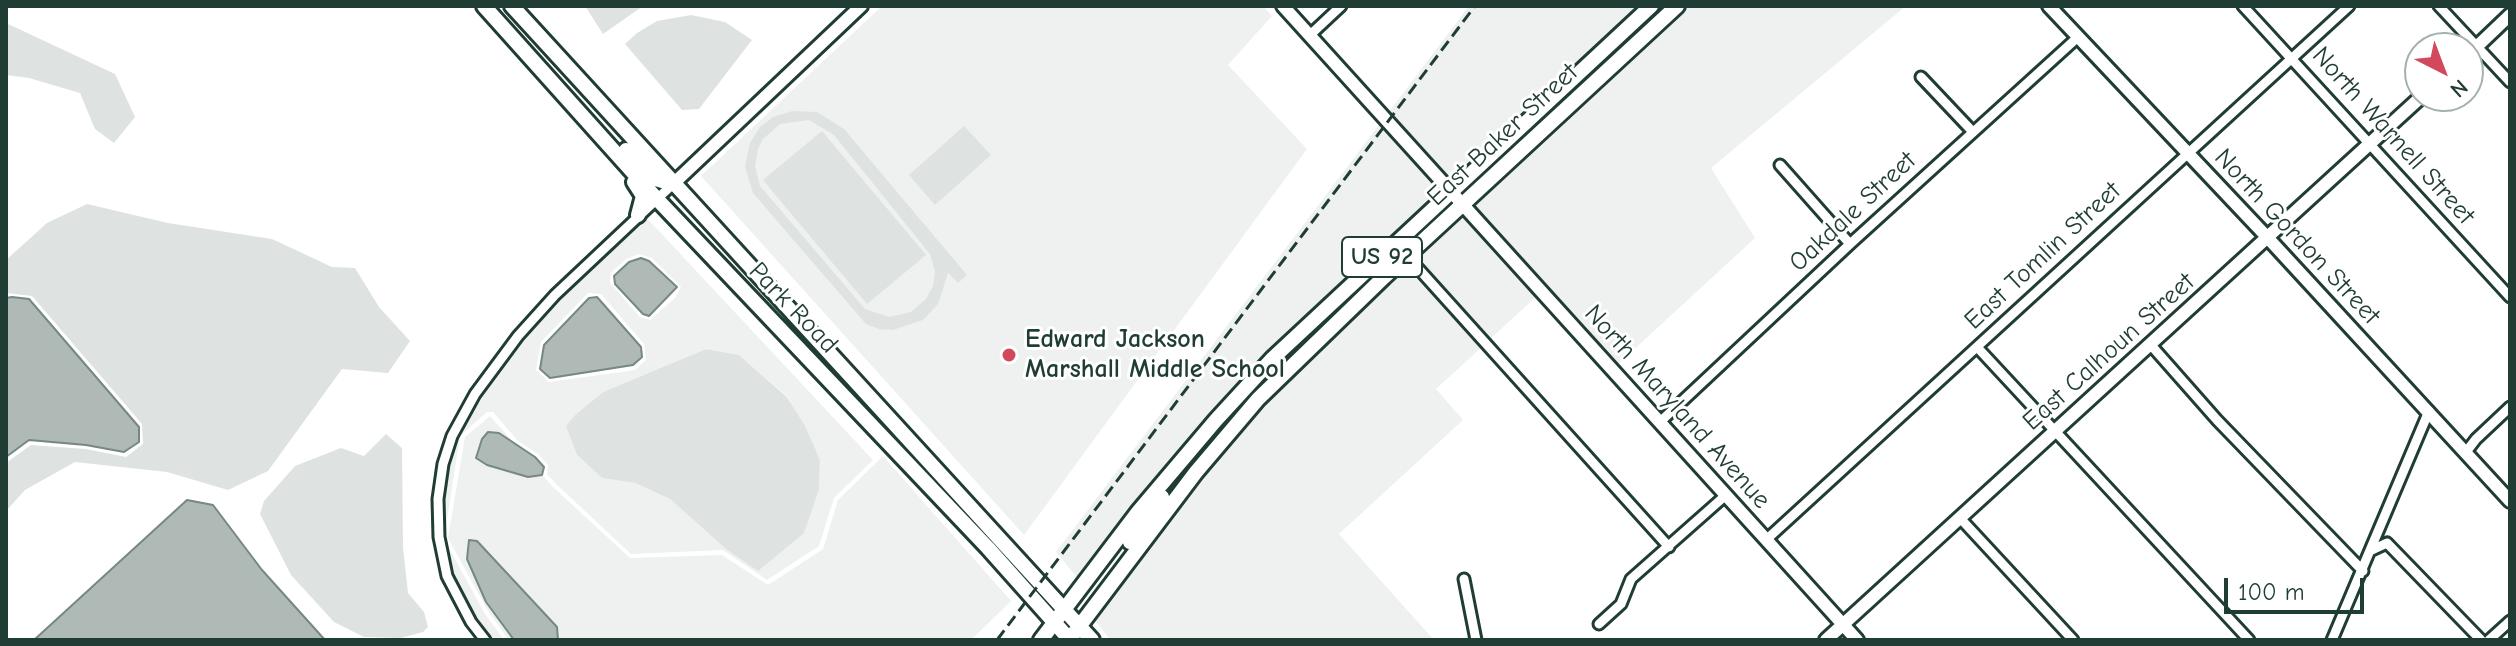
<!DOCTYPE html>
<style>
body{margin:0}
#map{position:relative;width:2516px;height:646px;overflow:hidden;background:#fff;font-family:"Comic Neue",sans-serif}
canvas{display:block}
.frame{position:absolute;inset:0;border:8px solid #1f3d34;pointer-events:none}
.north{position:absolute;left:2404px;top:32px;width:80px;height:80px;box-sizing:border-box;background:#fff;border:2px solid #a5b1ae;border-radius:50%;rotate:138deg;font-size:22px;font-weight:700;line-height:32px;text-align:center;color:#1f3d34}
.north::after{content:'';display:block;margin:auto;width:28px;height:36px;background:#d1495b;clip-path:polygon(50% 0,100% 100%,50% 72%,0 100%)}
.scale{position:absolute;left:2224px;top:578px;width:140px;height:36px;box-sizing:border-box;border:4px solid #1f3d34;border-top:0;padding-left:10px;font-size:24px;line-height:28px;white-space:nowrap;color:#1f3d34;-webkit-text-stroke:6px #fff;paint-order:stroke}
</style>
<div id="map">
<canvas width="2516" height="646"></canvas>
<div class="frame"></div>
<div class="north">N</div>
<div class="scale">100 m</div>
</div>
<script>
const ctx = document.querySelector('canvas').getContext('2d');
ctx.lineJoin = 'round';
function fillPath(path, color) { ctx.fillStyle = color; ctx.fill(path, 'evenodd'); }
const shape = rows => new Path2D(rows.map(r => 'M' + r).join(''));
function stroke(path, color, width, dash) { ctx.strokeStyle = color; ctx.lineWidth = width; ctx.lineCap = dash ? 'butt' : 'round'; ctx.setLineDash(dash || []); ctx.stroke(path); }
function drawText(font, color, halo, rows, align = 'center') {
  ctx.font = font + ' "Comic Neue",sans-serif'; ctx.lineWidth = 6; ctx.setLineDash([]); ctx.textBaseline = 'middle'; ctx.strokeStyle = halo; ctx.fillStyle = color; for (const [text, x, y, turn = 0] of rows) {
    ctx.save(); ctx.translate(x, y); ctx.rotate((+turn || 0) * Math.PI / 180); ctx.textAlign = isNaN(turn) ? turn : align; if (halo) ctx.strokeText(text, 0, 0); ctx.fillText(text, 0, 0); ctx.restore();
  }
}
const built = shape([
 [882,6,1263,6,1272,16,1228,65,1307,149,1024,535,701,176],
 [1469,6,1643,6,1453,184,1388,113],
 [1685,6,1906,6,1711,168,1755,238,1616,366,1469,206],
 [1382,121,1446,190,1355,275,1079,580,1056,552],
 [1452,199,1455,204,1165,503,1171,485,1187,463,1277,362],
 [1462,213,1538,295,1489,340,1415,257],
 [644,215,873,460,834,498,819,546,767,580,723,550,631,554,556,484,547,474,548,465,538,454,518,441,493,412,487,412,460,436,444,539,485,614,504,640,487,640,447,573,437,514,442,457,488,373,577,265,632,218,642,222],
 [639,254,652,258,681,287,675,298,650,320,640,317,610,283,611,273,626,259],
 [588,293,601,294,644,344,646,360,635,370,549,382,536,370,541,342],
 [706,349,739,355,788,397,820,460,819,489,811,507,726,549,670,499,635,483,602,478,577,455,567,426,575,415,603,392],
 [1407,264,1482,347,1436,389,1463,420,1339,534,1434,640,1110,640,1093,617,1168,516,1262,403],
 [490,416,553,487,630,558,722,555,768,585,823,549,838,500,883,456,1011,601,971,640,509,640,488,611,448,538,465,437]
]);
const green = shape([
 [585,6,643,6,603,34],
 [691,15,725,22,752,40,699,109,682,110,625,44,637,33,657,21],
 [6,23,115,74,135,117,114,143,95,129,80,93,29,78,6,75],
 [792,111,817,112,844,129,967,275,958,283,948,273,938,304,923,320,893,330,879,329,866,324,753,193,745,167,750,143,760,127,773,117],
 [809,120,834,135,930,254,935,271,933,286,926,299,911,312,889,317,865,309,760,186,755,166,758,149,763,139,780,124],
 [964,126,991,155,935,205,909,175],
 [822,131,926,255,867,304,763,180],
 [87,204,168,223,272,239,332,267,355,268,379,307,410,341,388,373,342,369,268,471,228,490,167,472,75,462,25,490,6,511,6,463,31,445,86,449,126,457,143,444,142,424,32,296,6,293,6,260,47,223],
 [706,349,739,355,787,397,805,426,820,460,819,489,804,533,758,571,726,549,670,499,635,483,602,478,577,455,566,426,575,415,603,392],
 [386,434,402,448,403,547,408,593,424,612,428,627,423,632,401,638,364,637,334,622,291,575,260,514,264,501,295,466,341,448,364,456]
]);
const water = shape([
 [641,258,649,261,677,287,649,316,643,314,615,284,614,276,629,262,641,258],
 [12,297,29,299,139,427,139,442,124,452,86,445,29,440,6,457,6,298,12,297],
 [597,297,641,347,642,357,633,365,550,378,540,369,544,345,589,298,597,297],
 [488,432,499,433,535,457,544,467,542,475,528,477,487,465,476,458,482,439,488,432],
 [187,500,213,505,262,570,325,640,34,640,187,500],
 [469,540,477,541,557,627,558,640,514,640,486,602,467,559,469,540]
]);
const street = shape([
 [2243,6,2510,297],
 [2439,6,2510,82],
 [1310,35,1341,6],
 [1921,77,1973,132],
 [1780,165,1850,244],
 [1407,256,1669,547],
 [2150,344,2217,420,2363,571],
 [1977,347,2249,640],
 [1661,421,1850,244,2078,37],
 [2466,452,2476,439,2510,407],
 [1960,518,2073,640],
 [1767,539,2349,6],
 [2372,550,2387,543,2481,640],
 [1464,579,1476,640],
 [1599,624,1621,604,1631,579,1726,495],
 [485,640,471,622,447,576,439,537,438,499,443,464,452,436,475,394,518,336,555,295,673,184],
 [2332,640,2429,411],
 [2489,640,2510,621]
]);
const secondary = shape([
 [1283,6,1857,640],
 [2049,6,2267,237,2510,501],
 [2468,55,2510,15],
 [673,184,861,6],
 [1826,640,2422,96]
]);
const primary = shape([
 [484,6,656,198,988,548,1070,640],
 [512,6,1092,640],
 [626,150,656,179,672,184],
 [634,182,643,196,638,215],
 [1130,542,1162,497],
 [1041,640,1138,512,1216,420,1273,358,1651,6],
 [1069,640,1196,472,1258,399,1384,277,1677,6]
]);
const rail = shape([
 [997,640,1475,6]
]);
const markers = [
 [1009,355,8,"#d1495b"]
];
const shields = [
 [1382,257,80]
];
const shieldNames = [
 ["US 92",1382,257]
];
const streetNames = [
 ["East Baker Street",1503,135,-43],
 ["North Warnell Street",2393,136,48],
 ["Oakdale Street",1853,212,-43],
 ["North Gordon Street",2297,237,47],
 ["East Tomlin Street",2043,256,-43],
 ["Park Road",793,308,46],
 ["East Calhoun Street",2109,352,-42],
 ["North Maryland Avenue",1677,407,48]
];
const poiNames = [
 ["Edward Jackson",1025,340],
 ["Marshall Middle School",1025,370]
];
fillPath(built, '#eef1f0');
fillPath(green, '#dee3e2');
fillPath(water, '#afbab7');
stroke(water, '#758883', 2);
stroke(street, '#1f3d34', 15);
stroke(secondary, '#1f3d34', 18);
stroke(primary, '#1f3d34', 20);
stroke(street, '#fff', 9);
stroke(secondary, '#fff', 12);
stroke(primary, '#fff', 14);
stroke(rail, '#1f3d34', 3, [12, 6]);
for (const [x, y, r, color] of markers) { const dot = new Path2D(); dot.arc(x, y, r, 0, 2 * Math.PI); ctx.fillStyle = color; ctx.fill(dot); stroke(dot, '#fff', 3); }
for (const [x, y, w] of shields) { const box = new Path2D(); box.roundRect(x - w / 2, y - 20, w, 40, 6); ctx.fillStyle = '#fff'; ctx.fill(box); stroke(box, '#1f3d34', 2); }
drawText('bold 24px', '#1f3d34', null, shieldNames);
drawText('26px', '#1f3d34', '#fff', streetNames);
drawText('bold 26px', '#1f3d34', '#fff', poiNames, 'left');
</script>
